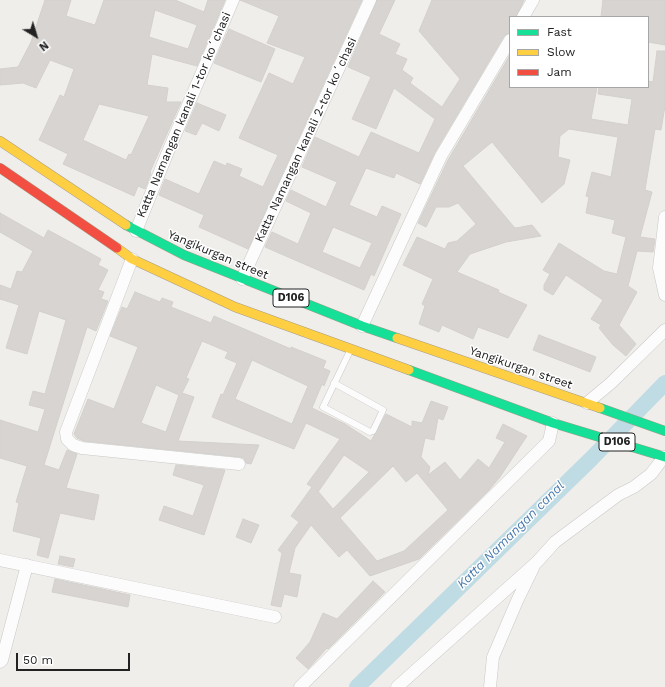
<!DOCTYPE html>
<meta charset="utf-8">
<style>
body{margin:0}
#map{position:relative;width:665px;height:687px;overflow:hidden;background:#f0eeeb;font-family:"Work Sans",sans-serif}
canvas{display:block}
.legend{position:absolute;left:509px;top:16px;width:140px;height:72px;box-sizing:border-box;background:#fff;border:1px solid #a7a7a7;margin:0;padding:5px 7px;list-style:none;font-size:12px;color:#222}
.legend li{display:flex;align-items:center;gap:8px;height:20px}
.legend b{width:20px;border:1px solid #a7a7a7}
.north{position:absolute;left:16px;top:16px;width:40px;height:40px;-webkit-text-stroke:3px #fff;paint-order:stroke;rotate:142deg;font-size:11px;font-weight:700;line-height:16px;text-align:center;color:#222}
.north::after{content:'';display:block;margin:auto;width:14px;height:18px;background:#222;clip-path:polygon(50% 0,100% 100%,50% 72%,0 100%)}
.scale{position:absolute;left:16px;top:653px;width:114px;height:18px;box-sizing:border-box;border:2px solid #222;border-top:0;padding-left:5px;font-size:12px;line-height:14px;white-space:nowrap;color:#222;-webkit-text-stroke:3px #fff;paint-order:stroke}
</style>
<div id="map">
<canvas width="665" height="687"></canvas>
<ul class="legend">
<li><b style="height:5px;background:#16e098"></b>Fast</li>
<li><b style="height:5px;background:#ffcf43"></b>Slow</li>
<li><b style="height:5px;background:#f24e42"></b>Jam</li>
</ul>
<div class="north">N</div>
<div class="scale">50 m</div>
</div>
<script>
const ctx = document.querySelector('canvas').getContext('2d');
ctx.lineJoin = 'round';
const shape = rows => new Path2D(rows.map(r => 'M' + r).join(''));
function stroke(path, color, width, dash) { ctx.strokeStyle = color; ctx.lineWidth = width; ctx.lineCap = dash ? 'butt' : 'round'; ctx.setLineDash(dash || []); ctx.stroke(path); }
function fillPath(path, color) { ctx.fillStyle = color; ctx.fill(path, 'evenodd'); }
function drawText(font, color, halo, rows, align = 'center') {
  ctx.font = font + ' "Work Sans",sans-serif'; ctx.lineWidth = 3; ctx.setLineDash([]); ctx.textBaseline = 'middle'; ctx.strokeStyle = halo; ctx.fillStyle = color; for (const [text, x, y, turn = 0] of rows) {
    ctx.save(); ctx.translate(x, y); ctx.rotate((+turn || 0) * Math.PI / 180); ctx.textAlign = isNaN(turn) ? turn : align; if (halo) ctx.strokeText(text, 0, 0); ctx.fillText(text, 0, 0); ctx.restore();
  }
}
const canal = shape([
 [357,687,591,459,665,383]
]);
const building = shape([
 [45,0,71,0,66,16,95,25,104,0,175,0,204,12,208,0,225,0,197,66,152,54,147,85,168,88,166,102,181,102,150,172,151,173,145,189,138,186,134,196,63,164,68,154,39,140,60,95,64,97,74,69,50,60,36,88,23,83,0,85,0,69,18,67,31,42,45,0],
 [155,10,197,25,188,49,149,37,155,10],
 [99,104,149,116,131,155,129,154,126,160,83,140,99,104],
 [240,0,362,0,248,249,199,227,204,215,159,195,165,179,199,194,214,161,226,166,227,163,242,169,239,176,263,187,278,155,239,138,269,73,293,84,305,57,267,43,279,16,240,0],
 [377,0,395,0,379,34,400,44,395,54,407,59,402,70,413,78,410,83,442,107,460,79,419,31,432,0,524,0,516,17,510,17,510,33,504,36,435,152,420,184,396,173,394,178,366,168,349,205,377,217,382,206,401,214,374,276,371,274,364,290,265,247,272,232,298,244,311,213,286,201,291,190,326,207,337,182,302,167,315,137,359,157,371,132,419,153,435,119,394,88,376,129,352,119,371,77,348,67,377,0],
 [333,227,372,243,360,268,322,252,333,227],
 [603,0,665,0,665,45,648,42,648,17,601,17,603,0],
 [229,29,275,49,261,82,214,63,229,29],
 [657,51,665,51,665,106,661,130,655,129,645,190,652,192,640,237,655,239,653,252,637,251,628,286,637,292,619,325,636,344,626,356,613,345,599,328,601,325,591,319,603,300,566,275,553,295,544,290,544,285,550,274,543,270,559,243,604,271,617,274,626,237,612,233,615,220,586,213,589,197,586,196,592,172,611,177,618,137,569,129,560,136,558,157,570,160,564,184,542,203,492,142,463,166,514,227,516,228,532,225,541,236,506,242,470,254,457,272,499,290,498,292,527,305,508,338,478,327,473,339,442,325,439,332,419,324,425,306,422,304,433,279,403,265,417,237,445,249,448,243,457,241,476,224,458,203,449,207,436,207,426,227,418,223,448,160,510,55,510,87,597,87,591,119,628,125,632,99,598,94,599,87,648,87,648,81,653,82,657,51],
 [197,103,226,115,219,131,202,123,196,135,185,131,197,103],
 [0,213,44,238,48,230,72,243,101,259,98,265,108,270,98,290,104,292,101,299,108,301,96,331,87,327,44,465,59,470,67,450,77,454,66,488,99,495,94,520,60,513,48,558,37,555,41,538,13,531,19,503,16,502,27,466,0,458,0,420,38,432,45,409,29,405,33,391,45,394,66,320,39,311,27,354,6,348,19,305,0,299,0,285,11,289,17,271,22,272,33,251,0,232,0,213],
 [135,292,160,302,162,298,173,302,171,307,211,323,214,316,291,349,291,347,326,361,323,368,330,371,324,386,322,384,312,408,345,424,371,441,386,414,412,427,412,421,422,423,431,401,448,407,443,420,438,418,434,440,425,438,421,457,430,467,428,475,445,462,460,480,478,459,489,468,505,442,496,438,503,424,527,436,500,477,489,490,419,559,370,576,347,550,339,557,311,525,295,548,289,573,301,575,297,597,284,594,281,607,271,605,282,553,278,550,299,522,291,516,312,487,307,484,340,439,306,423,294,449,212,417,221,394,223,395,237,363,225,358,228,352,202,341,186,378,189,379,182,393,194,397,178,441,259,445,251,464,246,463,244,458,240,457,84,441,77,438,74,434,88,399,114,409,138,347,110,336,122,307,127,309,135,292],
 [252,360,308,386,292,424,235,399,252,360],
 [156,385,179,395,166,432,141,423,156,385],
 [344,455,369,472,333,509,317,490,318,492,344,455],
 [393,466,406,482,417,473,448,510,404,551,377,561,340,518,393,466],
 [539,335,596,357,590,372,533,350,539,335],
 [176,465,225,470,204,535,159,520,164,506,193,516,204,485,173,475,176,465],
 [243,519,259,525,251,543,236,537,243,519],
 [60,556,75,559,73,567,58,564,60,556],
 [55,579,130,595,128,607,52,592,55,579],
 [373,581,385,592,328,649,327,648,308,669,296,658,310,642,323,613,337,619,373,581]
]);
const lane = shape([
 [334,383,383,410,373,431,370,432,323,407,350,351]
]);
const street = shape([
 [523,17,533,0],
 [665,217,659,268,665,295],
 [136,231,167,154,233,0],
 [132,259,66,432,67,439,73,445,82,448,239,464],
 [242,279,370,0],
 [362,326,441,156,510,40],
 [587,403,611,383,665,330],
 [0,560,275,617],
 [0,662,2,660,27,565],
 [300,687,549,441,553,423],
 [397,687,537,562,555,542,618,495,634,487,651,474,664,457],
 [490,687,493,657,517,601,533,568]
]);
const fast = shape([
 [126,225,184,255,362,326,397,338],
 [409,370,553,423,665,457],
 [600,408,665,431]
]);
const slow = shape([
 [0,141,126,225],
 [117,248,132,259,235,307,409,370],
 [397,338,600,408]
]);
const jam = shape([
 [0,168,117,248]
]);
const shields = [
 [291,298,36],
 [617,442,36]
];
const shieldNames = [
 ["D106",291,298],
 ["D106",617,442]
];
const streetNames = [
 ["Katta Namangan kanali 1-tor koʻchasi",184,115,-67],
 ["Katta Namangan kanali 2-tor koʻchasi",306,140,-65],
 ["Yangikurgan street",218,255,23],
 ["Yangikurgan street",521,368,19]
];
const waterNames = [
 ["Katta Namangan canal",511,535,-45]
];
stroke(canal, '#bfdbe3', 16);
fillPath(building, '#d7d4d2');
stroke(building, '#d3d0cc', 1);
stroke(lane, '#c9c8c7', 7);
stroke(street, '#c9c8c7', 13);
stroke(fast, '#a79c86', 10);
stroke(slow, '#a79c86', 10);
stroke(jam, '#a79c86', 10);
stroke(lane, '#fdfcfc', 6);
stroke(street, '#fdfcfc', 12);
stroke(fast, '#16e098', 9);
stroke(slow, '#ffcf43', 9);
stroke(jam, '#f24e42', 9);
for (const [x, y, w] of shields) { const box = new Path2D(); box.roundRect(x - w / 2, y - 9, w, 18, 3); ctx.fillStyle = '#fff'; ctx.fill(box); stroke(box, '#222', 1); }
drawText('bold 11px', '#222', null, shieldNames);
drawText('12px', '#222', '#fff', streetNames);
drawText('italic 13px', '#4a7aab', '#fff', waterNames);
</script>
